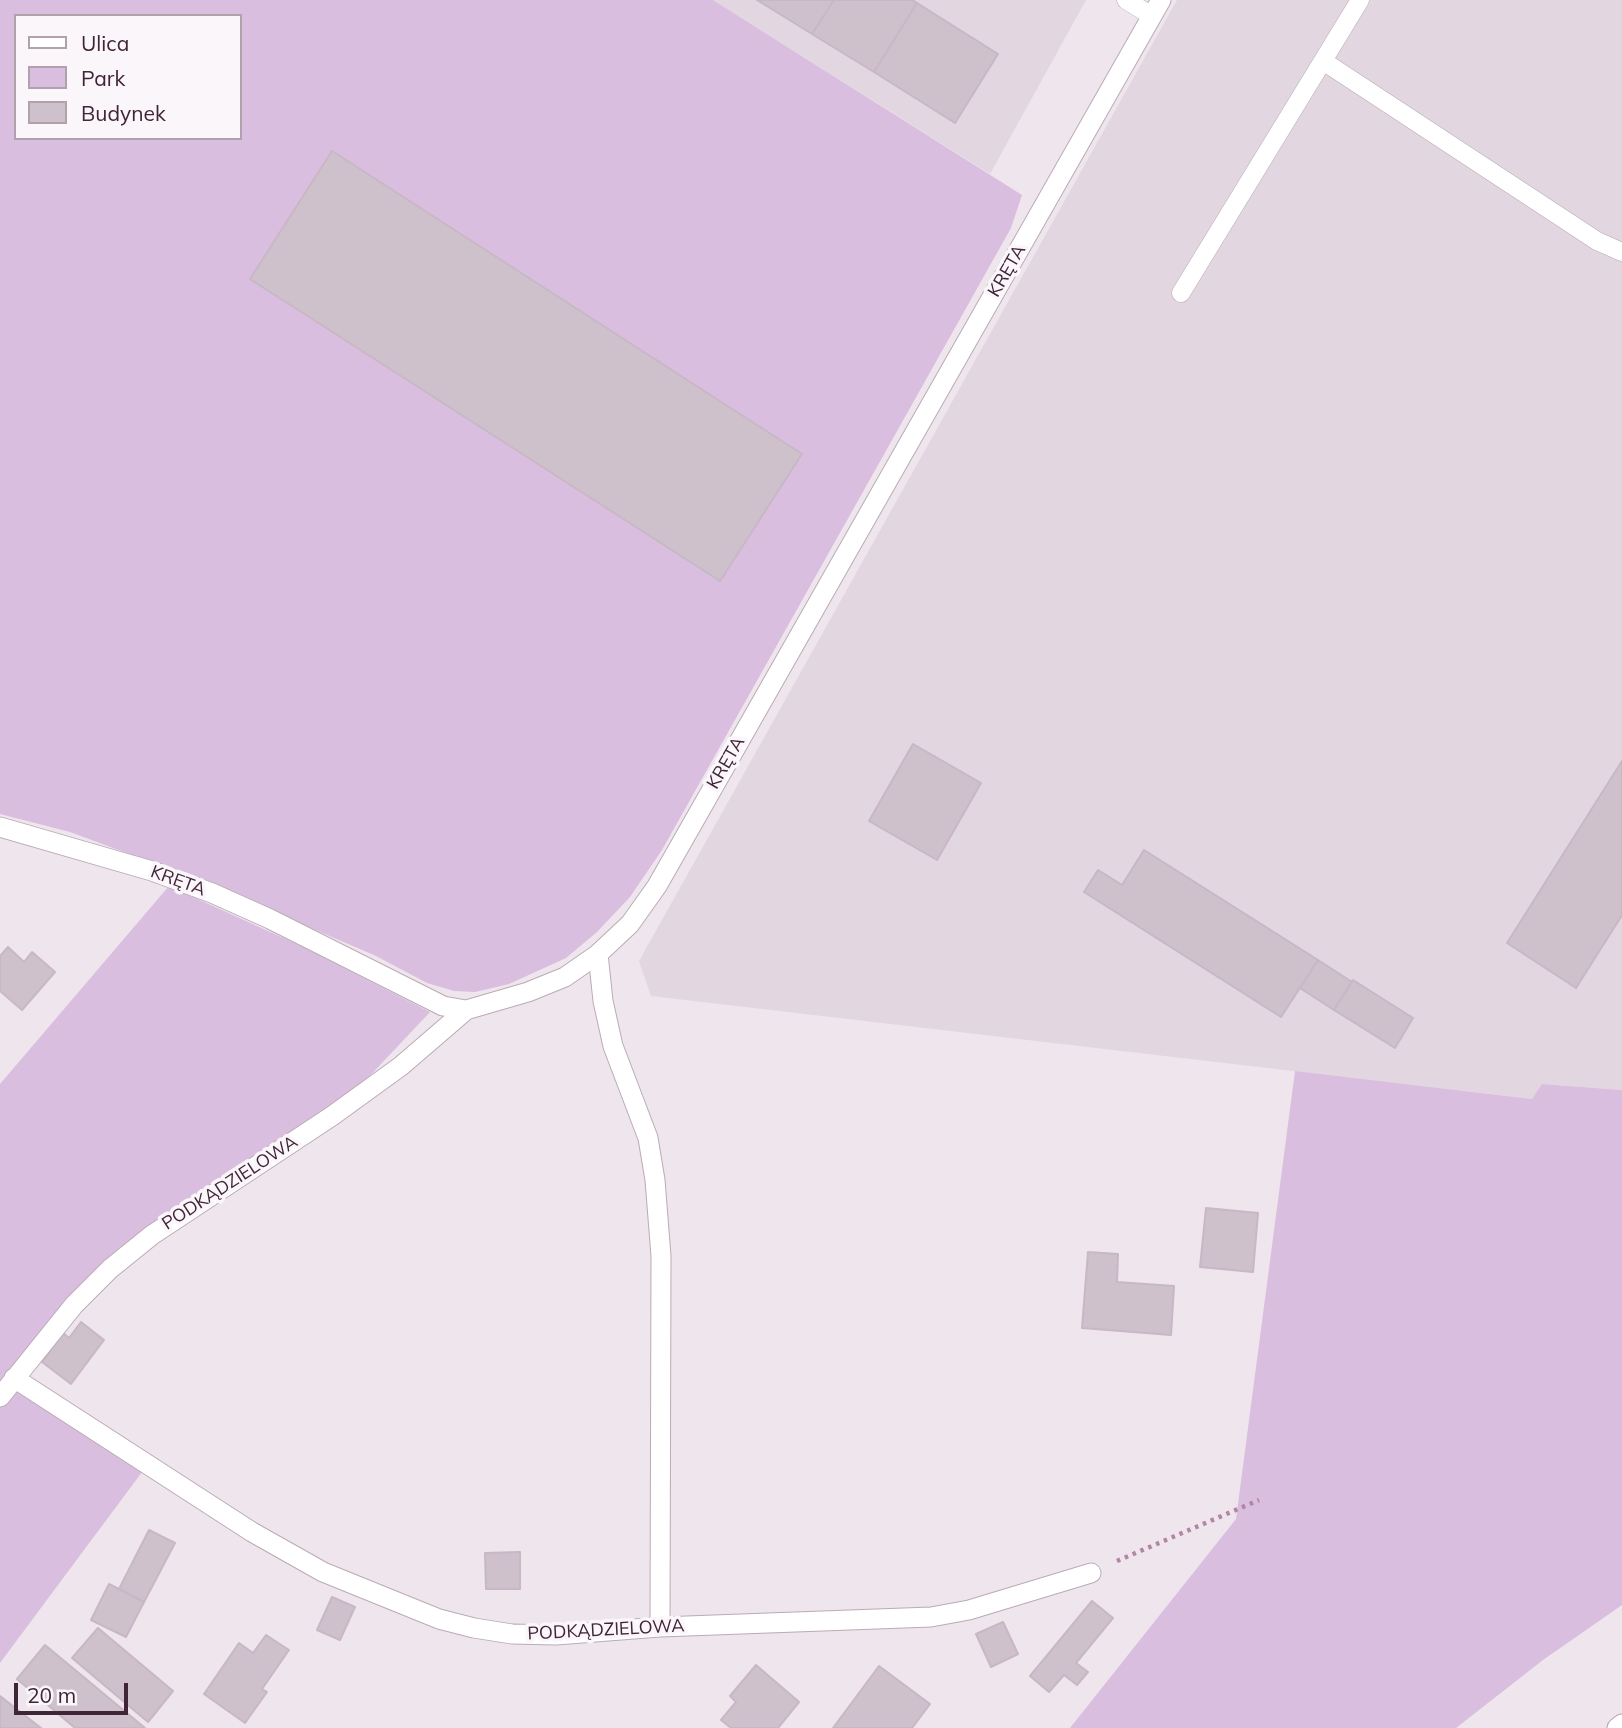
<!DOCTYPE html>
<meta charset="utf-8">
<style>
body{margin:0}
#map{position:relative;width:1622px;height:1728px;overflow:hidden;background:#eee5ed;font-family:Mulish,sans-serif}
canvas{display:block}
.legend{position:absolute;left:14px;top:14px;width:228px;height:126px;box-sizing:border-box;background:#faf6fa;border:2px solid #b0a2ac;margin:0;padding:9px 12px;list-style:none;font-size:21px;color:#402437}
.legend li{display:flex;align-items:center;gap:14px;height:35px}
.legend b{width:35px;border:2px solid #b0a2ac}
.scale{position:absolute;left:14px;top:1683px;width:114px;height:32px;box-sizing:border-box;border:4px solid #402437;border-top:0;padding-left:9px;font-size:21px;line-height:24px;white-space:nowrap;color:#402437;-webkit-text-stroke:5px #faf6fa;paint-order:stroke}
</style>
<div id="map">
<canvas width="1622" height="1728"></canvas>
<ul class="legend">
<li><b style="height:9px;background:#fff"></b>Ulica</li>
<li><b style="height:19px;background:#dabedf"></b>Park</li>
<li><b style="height:19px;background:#cfc1cc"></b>Budynek</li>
</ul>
<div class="scale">20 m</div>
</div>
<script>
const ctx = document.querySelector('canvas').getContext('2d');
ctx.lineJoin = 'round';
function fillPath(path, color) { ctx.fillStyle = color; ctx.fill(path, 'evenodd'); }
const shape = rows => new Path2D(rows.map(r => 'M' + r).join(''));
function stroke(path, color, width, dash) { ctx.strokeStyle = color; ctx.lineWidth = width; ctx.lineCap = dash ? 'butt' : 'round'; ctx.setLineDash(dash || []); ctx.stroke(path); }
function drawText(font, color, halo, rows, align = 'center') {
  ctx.font = font + ' Mulish,sans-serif'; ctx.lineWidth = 7; ctx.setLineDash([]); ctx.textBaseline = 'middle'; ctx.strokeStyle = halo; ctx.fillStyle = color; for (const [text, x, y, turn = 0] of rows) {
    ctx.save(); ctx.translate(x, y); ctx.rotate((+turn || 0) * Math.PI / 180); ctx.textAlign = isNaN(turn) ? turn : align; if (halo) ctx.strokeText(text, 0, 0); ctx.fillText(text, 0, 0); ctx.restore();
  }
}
const built = shape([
 [713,0,1086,0,990,174],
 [1177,0,1622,0,1622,1090,1542,1084,1533,1099,651,996,639,961]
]);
const green = shape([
 [0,0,713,0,1022,195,1011,228,662,850,630,897,597,932,566,958,509,984,475,992,454,991,427,983,376,956,202,881,70,832,0,814],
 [16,16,240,16,240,138,16,138],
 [169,886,301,946,430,1012,332,1116,110,1269,15,1378,148,1464,0,1663,0,1084],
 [1295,1071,1532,1099,1542,1084,1622,1090,1622,1605,1543,1660,1456,1728,1070,1728,1236,1519]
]);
const building = shape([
 [757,0,834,0,812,34,757,0],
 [834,0,912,0,917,3,874,72,812,34,834,0],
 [917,3,998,54,955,123,874,72,917,3],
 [332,151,802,454,720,581,250,279,332,151],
 [913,744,981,783,937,860,869,821,913,744],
 [1622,761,1622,915,1576,988,1507,943,1622,761],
 [1144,850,1318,960,1281,1017,1084,892,1098,870,1122,885,1144,850],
 [8,947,24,962,32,952,55,972,22,1010,0,991,0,956,8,947],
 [1318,960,1352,982,1334,1010,1300,988,1318,960],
 [1353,980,1413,1018,1395,1048,1334,1010,1353,980],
 [1206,1208,1258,1213,1253,1272,1200,1267,1206,1208],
 [1088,1252,1118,1254,1117,1282,1174,1286,1171,1335,1082,1328,1088,1252],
 [81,1322,104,1340,71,1384,42,1362,63,1333,69,1338,81,1322],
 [149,1530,175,1543,144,1602,119,1589,149,1530],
 [520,1552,520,1589,486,1589,485,1553,520,1552],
 [109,1584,144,1602,126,1637,91,1620,109,1584],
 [332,1597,355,1607,340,1640,317,1630,332,1597],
 [1092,1601,1113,1618,1076,1663,1088,1672,1077,1685,1064,1675,1049,1692,1030,1676,1092,1601],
 [1003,1622,1018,1654,991,1667,976,1634,1003,1622],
 [98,1628,173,1691,148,1722,72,1658,98,1628],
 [266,1635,289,1650,262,1689,267,1692,245,1723,204,1694,239,1643,253,1653,266,1635],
 [45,1645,145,1728,75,1728,17,1679,45,1645],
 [756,1665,799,1702,778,1728,731,1728,721,1720,736,1702,730,1696,756,1665],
 [879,1666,930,1704,912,1728,833,1728,879,1666],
 [0,1696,41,1728,0,1728,0,1696]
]);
const path = shape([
 [1117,1561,1259,1500]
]);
const service = shape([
 [1126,0,1152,16],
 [1323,61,1597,241,1622,252],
 [1181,293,1360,0]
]);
const minor = shape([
 [0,827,152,871,212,893,270,919,443,1006,466,1010,528,992,565,977,598,954,630,924,657,886,1161,0],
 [598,954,603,1001,613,1046,648,1138,655,1180,661,1256,660,1627],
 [14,1378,252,1532,323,1572,439,1619,474,1628,512,1634,556,1635,660,1627,931,1617,969,1610,1091,1573],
 [0,1397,74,1305,110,1269,152,1235,332,1116,401,1066,466,1010]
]);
const secondary = shape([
 [1617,1728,1622,1724]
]);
const streetNames = [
 ["KRĘTA",1007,271,-60],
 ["KRĘTA",726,763,-60],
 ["KRĘTA",178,881,20],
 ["PODKĄDZIELOWA",230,1183,-33],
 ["PODKĄDZIELOWA",606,1630,-3]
];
fillPath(built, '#e2d6e0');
fillPath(green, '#dabedf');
fillPath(building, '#cfc1cc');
stroke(building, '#c8b7c5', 2);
stroke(service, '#baabb6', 19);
stroke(minor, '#baabb6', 21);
stroke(secondary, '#b7a0b2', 21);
stroke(path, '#b185a5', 4.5, [3.5, 5]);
stroke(service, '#fff', 18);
stroke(minor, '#fff', 19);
stroke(secondary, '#fff', 19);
drawText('18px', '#402437', '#faf6fa', streetNames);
</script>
